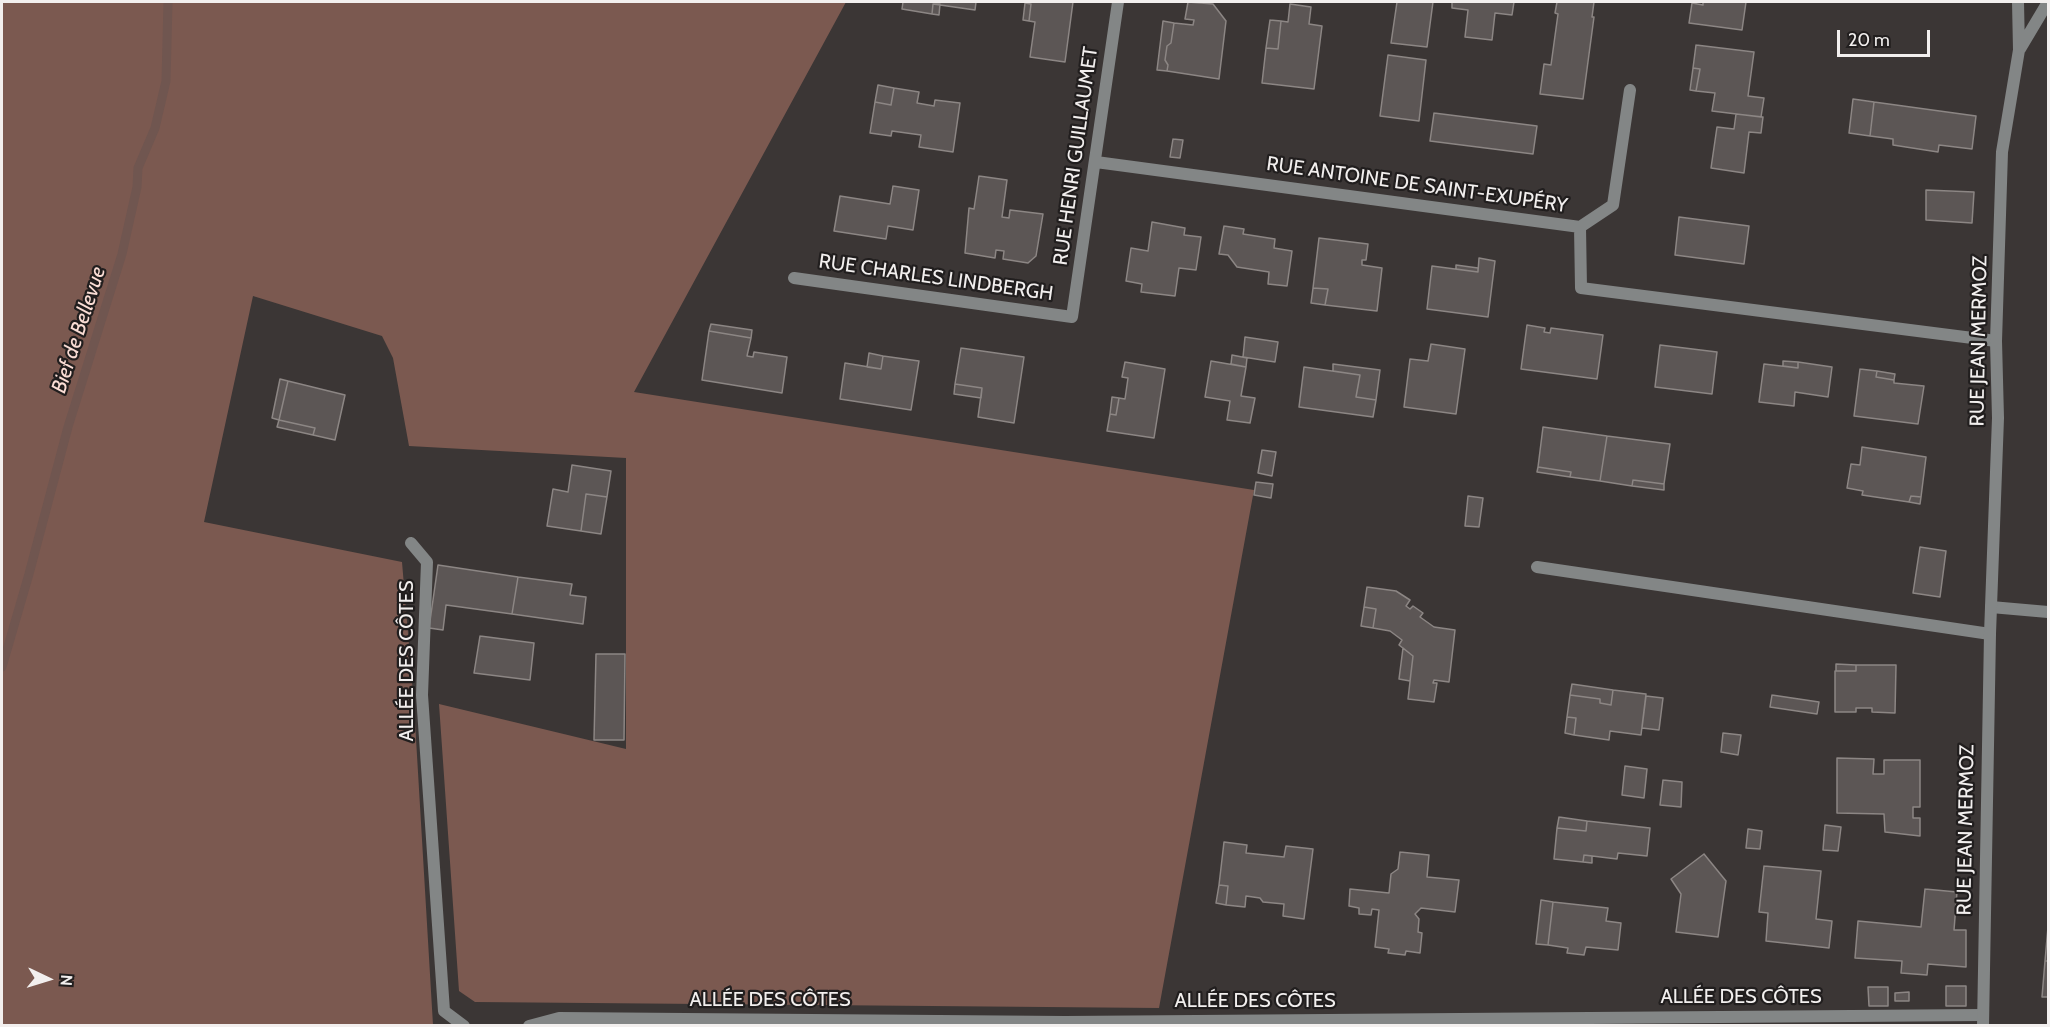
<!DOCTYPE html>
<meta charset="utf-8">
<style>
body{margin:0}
#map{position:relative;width:2050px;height:1027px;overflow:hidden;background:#3b3635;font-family:Cabin,sans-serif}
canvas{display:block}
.frame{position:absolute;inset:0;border:3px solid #f2efee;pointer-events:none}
.north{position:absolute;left:18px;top:949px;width:60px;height:60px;-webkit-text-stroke:4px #211e1e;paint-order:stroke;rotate:94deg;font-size:16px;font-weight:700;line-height:24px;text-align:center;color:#f2efee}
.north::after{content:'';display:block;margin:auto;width:21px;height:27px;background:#f2efee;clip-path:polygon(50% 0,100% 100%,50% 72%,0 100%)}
.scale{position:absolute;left:1837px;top:30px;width:93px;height:27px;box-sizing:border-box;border:3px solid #f2efee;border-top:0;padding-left:8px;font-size:18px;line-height:21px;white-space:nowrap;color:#f2efee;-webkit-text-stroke:4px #211e1e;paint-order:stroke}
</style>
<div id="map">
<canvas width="2050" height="1027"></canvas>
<div class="frame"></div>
<div class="north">N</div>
<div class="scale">20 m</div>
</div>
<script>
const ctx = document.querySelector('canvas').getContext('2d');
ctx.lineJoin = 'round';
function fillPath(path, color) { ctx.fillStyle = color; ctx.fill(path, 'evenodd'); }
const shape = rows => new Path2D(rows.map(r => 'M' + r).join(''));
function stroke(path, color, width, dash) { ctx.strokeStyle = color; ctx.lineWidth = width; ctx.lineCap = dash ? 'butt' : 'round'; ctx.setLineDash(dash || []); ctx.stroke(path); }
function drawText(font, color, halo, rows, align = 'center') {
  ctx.font = font + ' Cabin,sans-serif'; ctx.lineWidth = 4.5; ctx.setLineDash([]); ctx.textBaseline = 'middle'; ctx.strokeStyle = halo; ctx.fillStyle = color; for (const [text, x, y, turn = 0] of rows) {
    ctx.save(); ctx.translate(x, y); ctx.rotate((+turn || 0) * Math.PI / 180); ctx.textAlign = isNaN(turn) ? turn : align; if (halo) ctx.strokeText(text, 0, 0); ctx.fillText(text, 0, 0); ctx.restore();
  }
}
const green = shape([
 [2,2,846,2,634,392,1254,490,1159,1008,475,1002,459,991,439,704,626,749,626,458,409,446,393,358,382,336,253,296,204,522,402,562,414,705,433,1025,2,1025]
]);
const stream = shape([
 [2,667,29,574,68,427,122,254,137,187,138,168,155,128,166,81,168,2]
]);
const building = shape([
 [903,2,976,2,975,10,933,4,932,14,902,9,903,2],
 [1025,2,1073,2,1065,62,1030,57,1035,22,1029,21,1031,4,1025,3,1025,2],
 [1188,2,1213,4,1226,21,1219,79,1167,71,1168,65,1165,60,1167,46,1171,43,1174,23,1193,25,1194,20,1185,19,1188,2],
 [1397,2,1433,2,1427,47,1391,43,1397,2],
 [1452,2,1514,2,1512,15,1495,13,1492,40,1465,37,1468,10,1452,8,1452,2],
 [1557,2,1594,2,1592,17,1594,17,1583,99,1540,94,1544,64,1551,65,1558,14,1555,13,1557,2],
 [1703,2,1746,2,1742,30,1689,23,1692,3,1703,5,1703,2],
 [1025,3,1031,4,1029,21,1023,20,1025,3],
 [933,4,940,4,939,15,932,14,933,4],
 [1290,4,1311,7,1309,24,1322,26,1314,89,1262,83,1266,48,1278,49,1281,21,1288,22,1290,4],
 [1270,20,1281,21,1278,49,1266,48,1270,20],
 [1163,21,1174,23,1171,43,1167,46,1165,60,1168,65,1167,71,1157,70,1163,21],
 [1696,45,1754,52,1748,96,1764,98,1761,117,1712,111,1715,93,1696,91,1700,69,1693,68,1696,45],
 [1388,55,1426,60,1419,121,1380,116,1388,55],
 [1693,68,1700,69,1696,91,1690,90,1693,68],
 [878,85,894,88,891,105,875,102,878,85],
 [894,88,919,92,917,103,934,106,935,100,960,103,953,152,919,147,921,135,892,131,891,136,870,133,875,102,891,105,894,88],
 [1853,99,1874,102,1870,136,1849,133,1853,99],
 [1874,102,1976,116,1972,149,1939,145,1938,152,1893,145,1893,139,1870,136,1874,102],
 [1434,113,1537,126,1533,154,1430,141,1434,113],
 [1736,114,1763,117,1761,133,1749,132,1744,173,1711,168,1717,127,1734,129,1736,114],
 [1173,139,1183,140,1180,158,1170,157,1173,139],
 [979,176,1007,180,1002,217,1009,218,1010,210,1043,214,1036,256,1028,263,1003,259,1004,251,996,250,995,258,965,253,969,208,974,209,979,176],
 [893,186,919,190,913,230,888,226,886,239,834,231,840,196,890,204,893,186],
 [1926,190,1974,192,1972,223,1926,220,1926,190],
 [1679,217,1749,226,1744,264,1675,255,1679,217],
 [1152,222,1185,228,1184,235,1201,237,1196,270,1179,268,1175,296,1141,292,1142,284,1126,281,1131,248,1148,251,1152,222],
 [1224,226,1244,229,1243,234,1275,239,1274,248,1292,251,1287,286,1268,284,1269,272,1237,267,1228,255,1219,254,1224,226],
 [1319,238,1368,244,1366,260,1362,260,1362,265,1382,268,1377,311,1325,305,1328,289,1313,288,1319,238],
 [1479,258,1495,261,1488,317,1427,309,1432,266,1478,272,1479,258],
 [1456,265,1478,268,1478,272,1456,269,1456,265],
 [1313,288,1328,289,1325,305,1311,303,1313,288],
 [711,324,752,330,751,338,709,331,711,324],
 [1527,325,1545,328,1544,332,1550,333,1551,328,1603,335,1597,379,1521,369,1527,325],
 [709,331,751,338,747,356,753,357,754,352,787,357,782,393,702,380,709,331],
 [1245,337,1278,342,1275,362,1243,357,1245,337],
 [1431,344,1465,349,1456,414,1404,407,1410,359,1428,361,1431,344],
 [1660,345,1717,352,1712,394,1655,387,1660,345],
 [961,348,1024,357,1014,423,978,417,982,388,955,384,961,348],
 [869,353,883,356,881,369,867,367,869,353],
 [1232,355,1247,358,1246,367,1231,364,1232,355],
 [883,356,919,361,911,410,840,399,845,363,881,369,883,356],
 [1211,361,1246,367,1241,396,1255,398,1250,423,1227,420,1230,401,1205,397,1211,361],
 [1783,361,1798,362,1798,368,1783,366,1783,361],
 [1125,362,1165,369,1154,438,1107,431,1110,414,1116,415,1119,398,1125,399,1128,378,1122,377,1125,362],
 [1798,362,1832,367,1828,397,1795,392,1794,406,1759,402,1764,364,1798,368,1798,362],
 [1333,364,1380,370,1376,400,1356,397,1360,375,1333,371,1333,364],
 [1304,367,1360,375,1356,397,1376,400,1373,417,1299,407,1304,367],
 [1860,369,1877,371,1876,377,1894,380,1894,383,1924,386,1918,424,1854,416,1860,369],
 [1877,371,1895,374,1894,380,1876,377,1877,371],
 [280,379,288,381,279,420,272,418,280,379],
 [288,381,345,395,335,440,313,435,315,428,279,420,288,381],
 [955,384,982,388,981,398,954,394,955,384],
 [1112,397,1119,398,1116,415,1110,414,1112,397],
 [279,420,315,428,313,435,277,427,279,420],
 [1543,427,1607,436,1600,481,1570,477,1571,472,1538,467,1543,427],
 [1607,436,1670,444,1664,484,1633,480,1632,486,1600,481,1607,436],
 [1862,447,1926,457,1921,497,1911,496,1909,502,1862,495,1863,491,1847,488,1851,464,1860,465,1862,447],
 [1262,450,1276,452,1272,476,1258,473,1262,450],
 [572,465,611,471,607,497,586,494,581,531,547,526,553,489,568,492,572,465],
 [1538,467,1571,472,1570,477,1537,472,1538,467],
 [1633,480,1664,484,1664,490,1632,486,1633,480],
 [1256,482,1273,484,1271,498,1254,495,1256,482],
 [586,494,607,497,601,534,581,531,586,494],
 [1468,496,1483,498,1479,527,1465,526,1468,496],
 [1911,496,1921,497,1920,504,1909,502,1911,496],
 [1920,547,1946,551,1940,597,1913,593,1920,547],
 [438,565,518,577,512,614,446,605,443,630,429,628,438,565],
 [518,577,572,584,570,595,586,597,583,624,512,614,518,577],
 [1367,587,1396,591,1410,600,1406,606,1410,609,1413,606,1423,613,1420,617,1434,627,1455,630,1449,682,1434,680,1433,683,1437,683,1434,702,1408,699,1413,656,1399,645,1402,640,1390,631,1373,628,1376,609,1364,607,1367,587],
 [1364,607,1376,609,1373,628,1361,626,1364,607],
 [480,636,534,643,530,680,474,673,480,636],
 [1403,648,1413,656,1410,681,1399,679,1403,648],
 [596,654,625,654,624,740,594,740,596,654],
 [1836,664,1856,665,1856,671,1836,671,1836,664],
 [1856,665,1896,665,1895,713,1872,712,1872,708,1856,708,1856,712,1835,712,1835,671,1856,671,1856,665],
 [1572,684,1613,690,1611,705,1600,703,1600,699,1570,695,1572,684],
 [1613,690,1646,694,1641,735,1610,731,1609,740,1574,735,1576,718,1567,717,1570,695,1600,699,1600,703,1611,705,1613,690],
 [1772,695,1819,702,1817,714,1770,707,1772,695],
 [1646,696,1663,698,1659,730,1642,728,1646,696],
 [1567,717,1576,718,1574,735,1565,733,1567,717],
 [1723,733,1741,735,1738,755,1721,752,1723,733],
 [1837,758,1874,759,1873,774,1884,774,1884,760,1920,760,1920,807,1913,807,1913,818,1920,818,1920,836,1885,832,1884,814,1837,813,1837,758],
 [1625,766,1647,769,1644,798,1622,795,1625,766],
 [1663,780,1682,782,1681,807,1660,805,1663,780],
 [1559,817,1587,821,1586,831,1557,828,1559,817],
 [1587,821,1650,828,1647,856,1618,853,1617,859,1584,855,1583,862,1554,859,1557,828,1586,831,1587,821],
 [1825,825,1841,827,1838,851,1823,850,1825,825],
 [1748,829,1762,831,1760,849,1746,848,1748,829],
 [1224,842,1247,845,1246,853,1284,857,1286,846,1313,849,1304,919,1283,916,1284,904,1263,902,1260,898,1246,896,1245,907,1226,905,1228,886,1219,885,1224,842],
 [1400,852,1429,855,1427,877,1459,880,1455,912,1421,908,1415,914,1419,919,1418,932,1422,933,1420,953,1406,951,1405,955,1388,953,1389,949,1375,947,1379,910,1372,909,1371,915,1359,914,1359,908,1349,906,1350,889,1389,893,1391,874,1398,869,1400,852],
 [1704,854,1726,881,1718,937,1676,932,1681,894,1671,879,1704,854],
 [1584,855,1592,856,1592,863,1583,862,1584,855],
 [1764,866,1821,871,1816,919,1832,921,1829,948,1766,941,1768,913,1759,912,1764,866],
 [1219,885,1228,886,1226,905,1216,903,1219,885],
 [1925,889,1957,892,1954,930,1966,930,1966,967,1928,964,1927,975,1901,973,1902,961,1855,958,1858,921,1921,927,1925,889],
 [1541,900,1553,902,1548,945,1536,944,1541,900],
 [1553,902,1608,908,1606,921,1621,923,1618,950,1586,947,1584,955,1567,953,1568,948,1548,945,1553,902],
 [2048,927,2048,961,2045,961,2048,927],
 [2045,961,2048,961,2048,997,2042,997,2045,961],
 [1946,986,1966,986,1966,1006,1946,1006,1946,986],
 [1868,987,1888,987,1888,1006,1869,1006,1868,987],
 [1909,992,1909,1001,1895,1001,1895,993,1909,992]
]);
const minor = shape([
 [1096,162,1580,227,1581,288,1996,341],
 [1580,227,1613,205,1630,90],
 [794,278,1072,317,1118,2],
 [411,543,427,562,422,695,444,1011,464,1026],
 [1537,567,1990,634],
 [1991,607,2048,612],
 [529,1026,559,1018,1065,1022,1983,1015]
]);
const tertiary = shape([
 [2020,49,2048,2],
 [1983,1026,1990,634,1998,418,1996,341,2002,152,2019,50,2018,2]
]);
const streetNames = [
 ["RUE HENRI GUILLAUMET",1076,156,-82],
 ["RUE ANTOINE DE SAINT-EXUPÉRY",1417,185,8],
 ["RUE CHARLES LINDBERGH",936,278,8],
 ["RUE JEAN MERMOZ",1979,341,-89],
 ["ALLÉE DES CÔTES",407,661,-90],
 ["RUE JEAN MERMOZ",1966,830,-89],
 ["ALLÉE DES CÔTES",1741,997],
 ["ALLÉE DES CÔTES",770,1000],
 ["ALLÉE DES CÔTES",1255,1001]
];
const waterNames = [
 ["Bief de Bellevue",79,330,-72]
];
fillPath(green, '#7b5950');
stroke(stream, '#705650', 9);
fillPath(building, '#5c5655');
stroke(building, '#8c8684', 1.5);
stroke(minor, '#838686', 12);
stroke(tertiary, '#838686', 12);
drawText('20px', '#f2efee', '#211e1e', streetNames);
drawText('italic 21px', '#faddd5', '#211e1e', waterNames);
</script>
